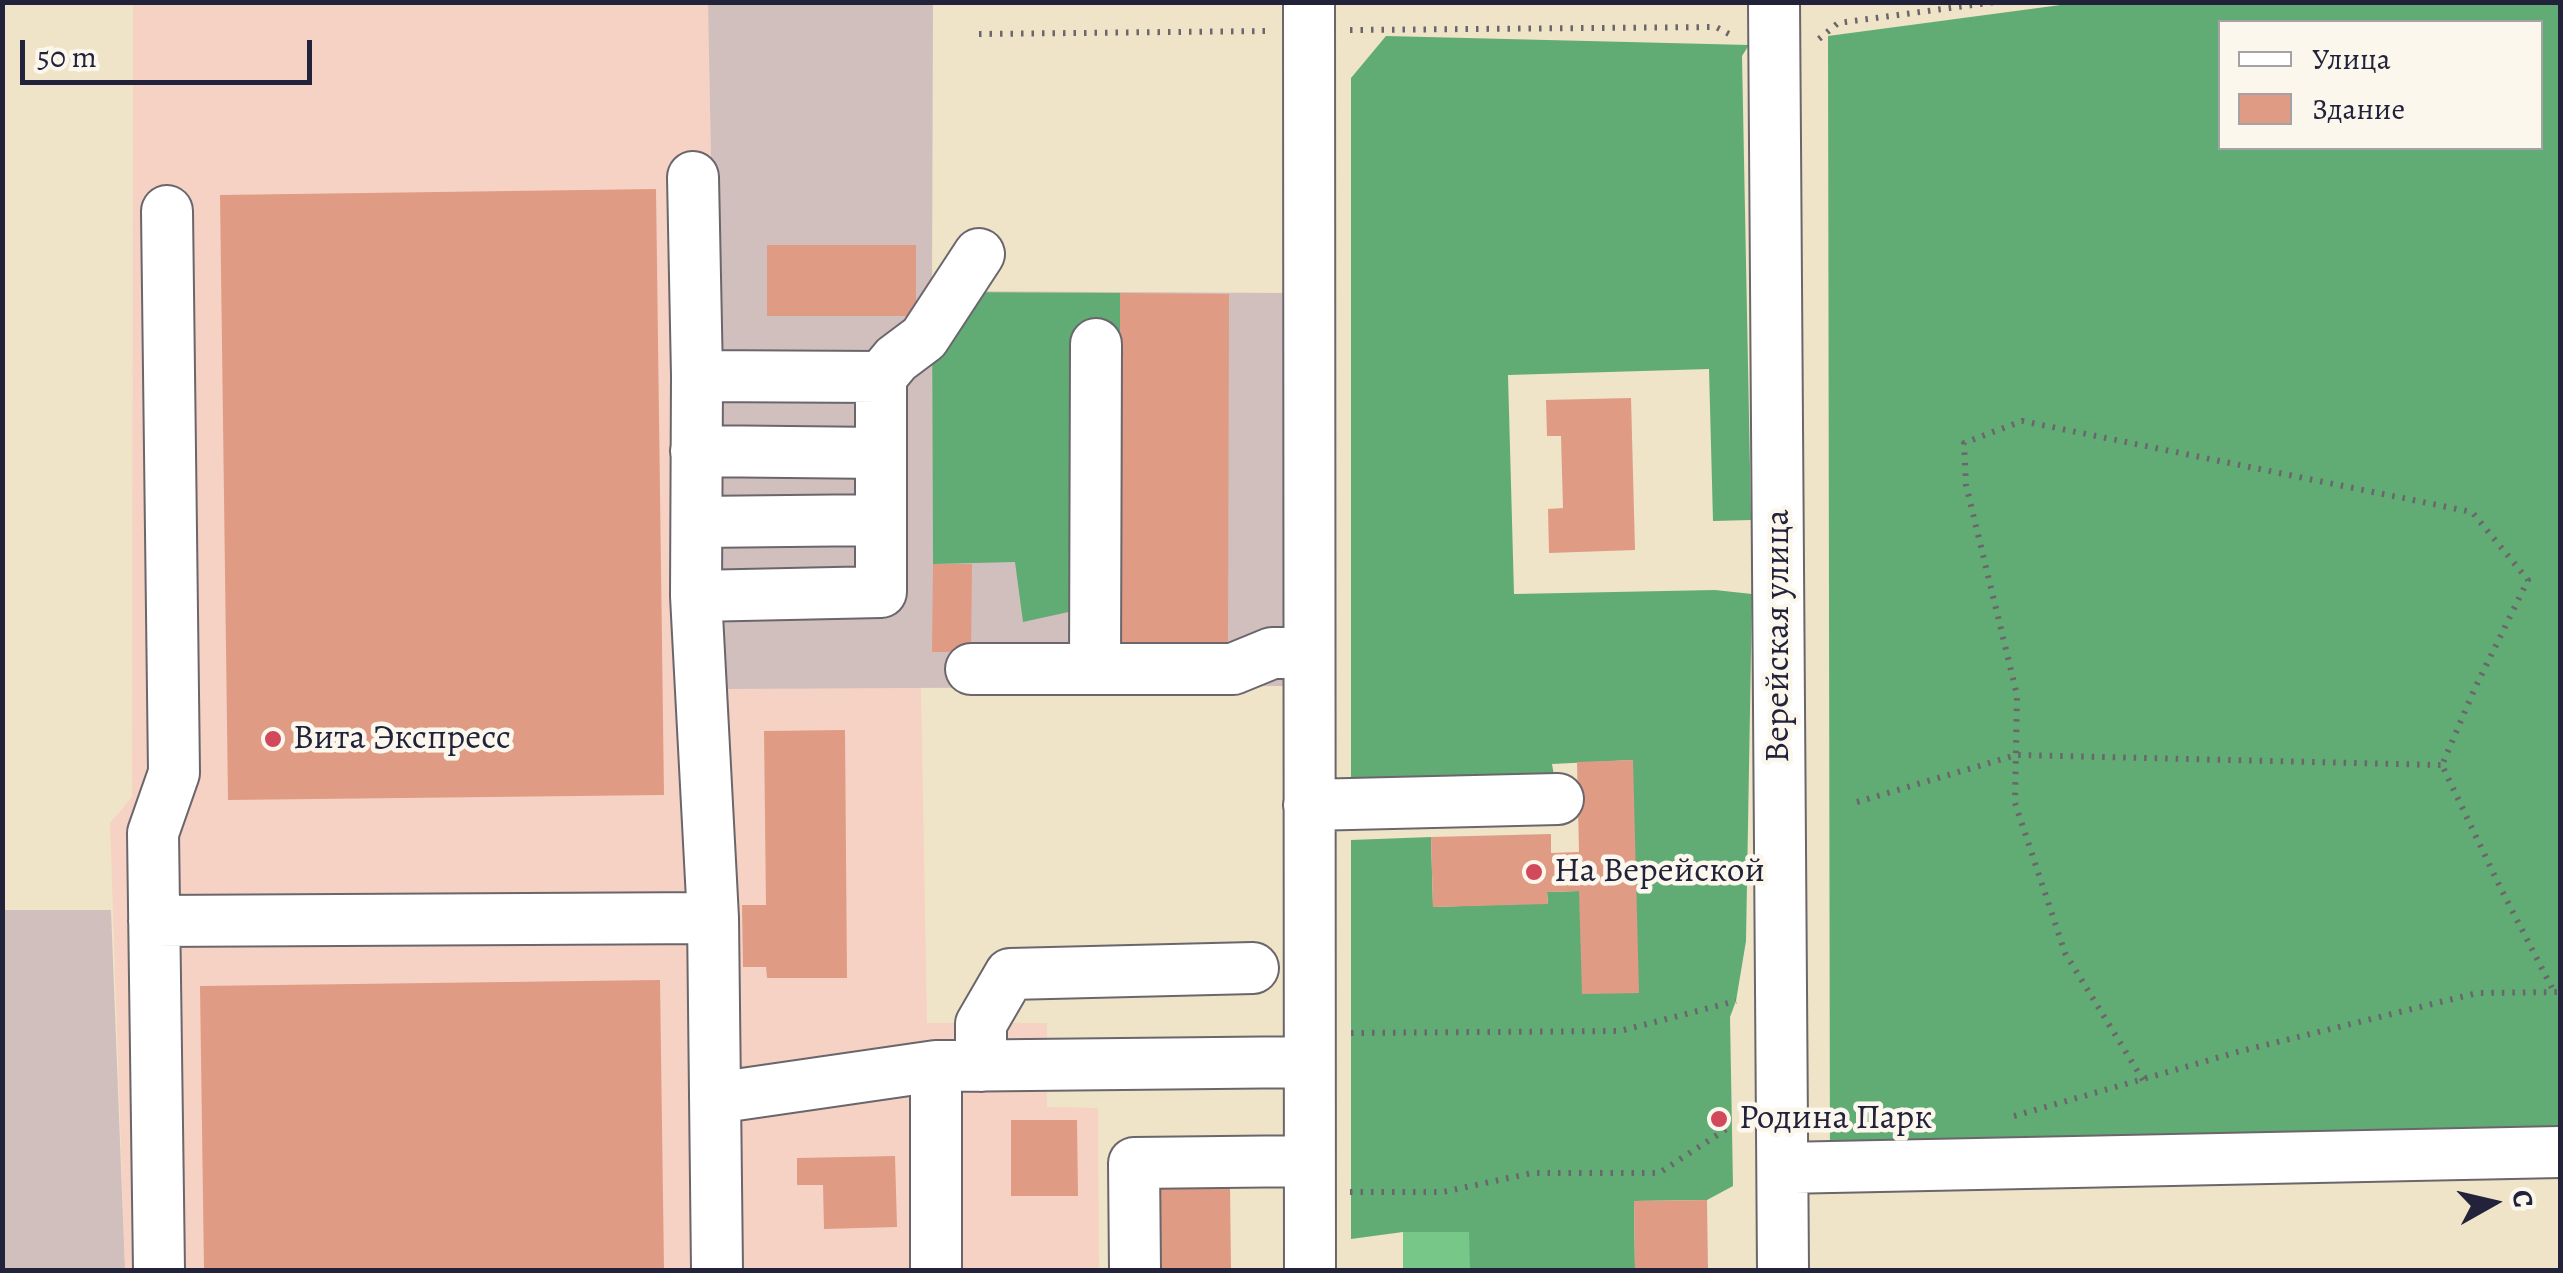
<!DOCTYPE html>
<meta charset="utf-8">
<style>
body{margin:0}
#map{position:relative;width:2563px;height:1273px;overflow:hidden;background:#efe4c7;font-family:Alegreya,serif}
canvas{display:block}
.frame{position:absolute;inset:0;border:5px solid #22223b;pointer-events:none}
.legend{position:absolute;left:2218px;top:20px;width:325px;height:130px;box-sizing:border-box;background:#fbf7ec;border:2px solid #a4a2a5;margin:0;padding:12px 18px;list-style:none;font-size:30px;color:#22223b}
.legend li{display:flex;align-items:center;gap:20px;height:50px}
.legend b{width:50px;border:2px solid #a4a2a5}
.north{position:absolute;left:2443px;top:1153px;width:100px;height:100px;-webkit-text-stroke:8px #fbf7ec;paint-order:stroke;rotate:82deg;font-size:28px;font-weight:700;line-height:40px;text-align:center;color:#22223b}
.north::after{content:'';display:block;margin:auto;width:35px;height:45px;background:#22223b;clip-path:polygon(50% 0,100% 100%,50% 72%,0 100%)}
.scale{position:absolute;left:20px;top:40px;width:292px;height:45px;box-sizing:border-box;border:5px solid #22223b;border-top:0;padding-left:12px;font-size:30px;line-height:35px;white-space:nowrap;color:#22223b;-webkit-text-stroke:8px #fbf7ec;paint-order:stroke}
</style>
<div id="map">
<canvas width="2563" height="1273"></canvas>
<div class="frame"></div>
<ul class="legend">
<li><b style="height:12px;background:#fff"></b>Улица</li>
<li><b style="height:28px;background:#e09b84"></b>Здание</li>
</ul>
<div class="north">С</div>
<div class="scale">50 m</div>
</div>
<script>
const ctx = document.querySelector('canvas').getContext('2d');
ctx.lineJoin = 'round';
function fillPath(path, color) { ctx.fillStyle = color; ctx.fill(path, 'evenodd'); }
const shape = rows => new Path2D(rows.map(r => 'M' + r).join(''));
function stroke(path, color, width, dash) { ctx.strokeStyle = color; ctx.lineWidth = width; ctx.lineCap = dash ? 'butt' : 'round'; ctx.setLineDash(dash || []); ctx.stroke(path); }
function drawText(font, color, halo, rows, align = 'center') {
  ctx.font = font + ' Alegreya,serif'; ctx.lineWidth = 9; ctx.setLineDash([]); ctx.textBaseline = 'middle'; ctx.strokeStyle = halo; ctx.fillStyle = color; for (const [text, x, y, turn = 0] of rows) {
    ctx.save(); ctx.translate(x, y); ctx.rotate((+turn || 0) * Math.PI / 180); ctx.textAlign = isNaN(turn) ? turn : align; if (halo) ctx.strokeText(text, 0, 0); ctx.fillText(text, 0, 0); ctx.restore();
  }
}
const built = shape([
 [133,3,708,3,721,688,921,688,927,1023,1047,1023,1047,1107,1098,1108,1099,1270,125,1270,110,823,132,797]
]);
const industrial = shape([
 [708,3,933,3,932,291,1288,293,1287,686,721,689],
 [2,910,111,910,125,1270,3,1270]
]);
const green = shape([
 [1403,1232,1470,1232,1470,1270,1403,1270]
]);
const forest = shape([
 [2083,2,2560,3,2560,1162,1830,1180,1828,36],
 [2220,22,2540,22,2540,148,2220,148],
 [1386,36,1749,45,1742,56,1751,520,1713,521,1709,369,1508,375,1514,594,1715,590,1752,594,1746,941,1736,1001,1730,1017,1733,1186,1707,1200,1634,1201,1635,1270,1470,1270,1469,1232,1403,1232,1351,1239,1351,840,1431,837,1433,907,1548,903,1547,892,1579,891,1633,760,1552,764,1558,799,1351,804,1351,78],
 [932,292,1120,293,1120,339,1096,344,1096,606,1023,622,1015,562,933,564]
]);
const building = shape([
 [656,189,664,795,228,800,220,195],
 [767,245,916,245,916,316,767,316],
 [1120,293,1229,294,1228,650,1120,650],
 [1631,398,1635,550,1549,553,1548,509,1563,508,1561,436,1547,436,1546,400],
 [933,564,972,564,971,652,932,652],
 [845,730,847,978,767,978,766,967,743,967,742,905,766,905,764,731],
 [1633,760,1639,993,1582,994,1579,891,1547,892,1548,904,1433,907,1431,837,1551,834,1551,853,1579,852,1577,762],
 [660,980,664,1270,204,1270,200,986],
 [1011,1120,1077,1120,1078,1196,1011,1196],
 [895,1156,897,1227,824,1229,823,1185,797,1185,797,1158],
 [1230,1186,1231,1270,1153,1270,1151,1187],
 [1707,1200,1708,1270,1635,1270,1634,1201]
]);
const path = shape([
 [1350,30,1716,27,1731,35],
 [979,34,1268,31],
 [1819,39,1838,23,1995,2],
 [1857,802,2016,755,2442,765],
 [1351,1033,1620,1031,1736,1001],
 [2143,1080,2065,953,2015,803,2017,695,1966,485,1964,443,2022,421,2472,512,2528,580,2475,688,2442,765,2499,885,2553,990],
 [2014,1116,2241,1051,2477,993,2560,992],
 [1350,1192,1443,1192,1532,1173,1659,1173,1731,1126]
]);
const minor = shape([
 [1309,2,1310,1270],
 [1774,2,1783,1270],
 [697,376,881,377],
 [696,451,881,453],
 [697,522,880,520],
 [696,596,881,592,881,377,896,359,924,338,979,254],
 [971,669,1233,669,1272,653,1309,653],
 [1095,669,1096,344],
 [1309,805,1558,799],
 [713,918,717,1270],
 [154,921,713,918,696,596,697,376,693,177],
 [981,1066,981,1024,1010,974,1253,968],
 [715,1098,936,1066],
 [1783,1168,2560,1152],
 [159,1270,153,833,174,773,167,211],
 [936,1270,936,1066,1309,1062],
 [1135,1270,1134,1163,1309,1161]
]);
const markers = [
 [273,739,10,"#d1495b"],
 [1534,872,10,"#d1495b"],
 [1719,1119,10,"#d1495b"]
];
const streetNames = [
 ["Верейская улица",1779,636,-90]
];
const poiNames = [
 ["Вита Экспресс",293,739],
 ["На Верейской",1554,872],
 ["Родина Парк",1739,1119]
];
fillPath(built, '#f6d2c4');
fillPath(industrial, '#d1bfbe');
fillPath(green, '#77c788');
fillPath(forest, '#61ac74');
fillPath(building, '#e09b84');
stroke(minor, '#6a666c', 54);
stroke(path, '#6a666c', 6, [2.5, 8]);
stroke(minor, '#fff', 50);
for (const [x, y, r, color] of markers) { const dot = new Path2D(); dot.arc(x, y, r, 0, 2 * Math.PI); ctx.fillStyle = color; ctx.fill(dot); stroke(dot, '#fbf7ec', 4); }
drawText('35px', '#22223b', '#fbf7ec', streetNames);
drawText('35px', '#22223b', '#fbf7ec', poiNames, 'left');
</script>
